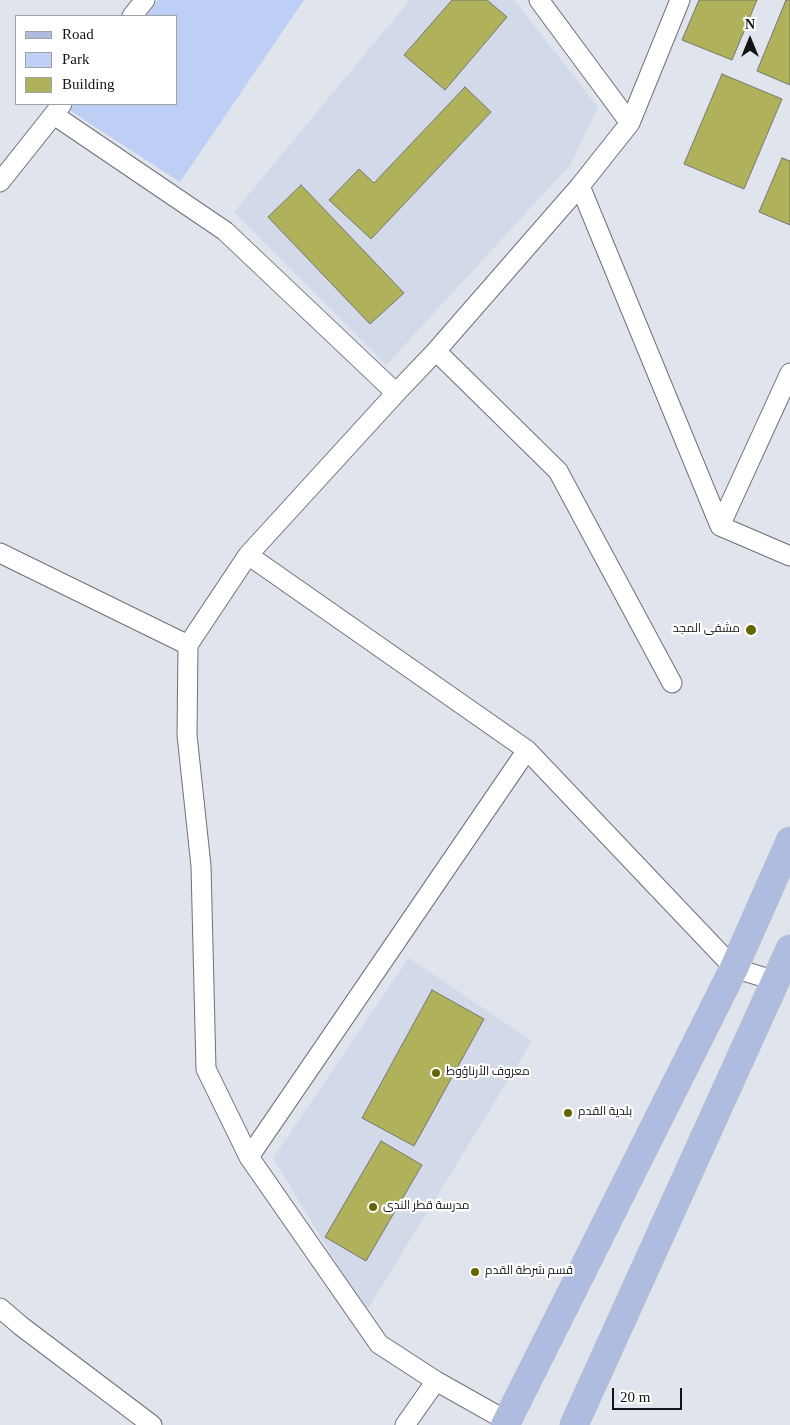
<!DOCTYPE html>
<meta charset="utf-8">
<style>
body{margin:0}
#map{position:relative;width:790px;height:1425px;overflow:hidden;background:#e0e4ec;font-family:Georgia,serif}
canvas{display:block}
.legend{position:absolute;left:15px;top:15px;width:162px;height:90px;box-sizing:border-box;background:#fff;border:1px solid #a0a1a2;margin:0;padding:6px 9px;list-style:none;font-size:15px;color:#121316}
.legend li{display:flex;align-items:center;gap:10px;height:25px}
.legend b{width:25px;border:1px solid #a0a1a2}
.north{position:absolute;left:725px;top:15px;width:50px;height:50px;-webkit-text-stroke:4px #fff;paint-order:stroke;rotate:0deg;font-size:14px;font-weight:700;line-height:20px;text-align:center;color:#121316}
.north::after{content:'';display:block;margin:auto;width:18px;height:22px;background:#121316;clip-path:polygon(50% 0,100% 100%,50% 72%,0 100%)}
.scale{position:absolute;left:612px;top:1388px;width:70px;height:22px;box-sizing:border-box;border:2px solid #121316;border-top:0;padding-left:6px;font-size:15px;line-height:18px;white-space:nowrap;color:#121316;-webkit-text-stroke:4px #fff;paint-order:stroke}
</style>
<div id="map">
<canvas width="790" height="1425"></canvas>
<ul class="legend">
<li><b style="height:6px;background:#adbcdf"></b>Road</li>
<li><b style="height:14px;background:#becff6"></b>Park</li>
<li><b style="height:14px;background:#afb15b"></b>Building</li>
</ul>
<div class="north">N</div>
<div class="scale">20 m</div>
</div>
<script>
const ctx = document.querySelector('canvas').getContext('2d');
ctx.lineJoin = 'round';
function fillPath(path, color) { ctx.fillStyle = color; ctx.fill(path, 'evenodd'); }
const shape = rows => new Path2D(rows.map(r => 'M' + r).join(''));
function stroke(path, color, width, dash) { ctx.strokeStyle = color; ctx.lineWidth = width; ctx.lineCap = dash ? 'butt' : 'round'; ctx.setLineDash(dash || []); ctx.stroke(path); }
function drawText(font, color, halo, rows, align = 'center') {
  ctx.font = font + ' Georgia,Cairo,serif'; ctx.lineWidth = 4.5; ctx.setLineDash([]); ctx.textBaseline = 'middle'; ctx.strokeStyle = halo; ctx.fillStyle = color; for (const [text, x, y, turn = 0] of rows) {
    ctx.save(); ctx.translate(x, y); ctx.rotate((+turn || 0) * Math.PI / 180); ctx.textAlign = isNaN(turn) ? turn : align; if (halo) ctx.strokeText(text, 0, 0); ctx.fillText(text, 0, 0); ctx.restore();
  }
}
const built = shape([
 [410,0,514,0,598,107,571,164,386,365,234,212],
 [409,958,532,1041,366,1312,273,1158]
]);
const green = shape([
 [158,0,304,0,180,182,69,110,74,104,176,104,176,16,144,16]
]);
const building = shape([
 [452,0,487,0,507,17,445,90,404,55,452,0],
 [699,0,757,0,732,60,682,40,699,0],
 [786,0,790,0,790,85,757,71,786,0],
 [722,74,782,99,744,189,684,164,722,74],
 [465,87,491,112,371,239,329,200,359,169,374,183,465,87],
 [782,158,790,161,790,225,759,212,782,158],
 [301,185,404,293,370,324,268,217,301,185],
 [432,990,484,1019,414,1146,362,1118,432,990],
 [381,1141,422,1165,366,1261,325,1237,381,1141]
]);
const street = shape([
 [539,0,630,123],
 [132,16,145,0],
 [54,115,225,231,396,393],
 [0,182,62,104],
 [580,186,720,526,790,556],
 [436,351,558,471,672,683],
 [720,526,790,373],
 [0,553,188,645,187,735,201,866,206,1069,249,1157,379,1344,436,1381,507,1421],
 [248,555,396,393,436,351,580,186,630,123,680,0],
 [188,645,248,555,527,750,734,968,776,981],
 [249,1157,527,750],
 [0,1308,21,1326,152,1425],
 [405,1425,436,1381]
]);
const primary = shape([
 [505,1425,734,968,790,841],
 [574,1425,790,949]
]);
const markers = [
 [751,630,6,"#660"],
 [436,1073,5,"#660"],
 [568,1113,5,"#660"],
 [373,1207,5,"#660"],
 [475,1272,5,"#660"]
];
const poiNames = [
 ["مشفى المجد",740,630,"right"],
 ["معروف الأرناؤوط",446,1073],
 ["بلدية القدم",578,1113],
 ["مدرسة قطر الندى",383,1207],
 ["قسم شرطة القدم",485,1272]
];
fillPath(built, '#d2d9e8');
fillPath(green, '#becff6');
fillPath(building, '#afb15b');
stroke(building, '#777770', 1);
stroke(street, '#6e7178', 21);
stroke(primary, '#c1c2c2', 29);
stroke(street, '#fff', 19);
stroke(primary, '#adbcdf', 28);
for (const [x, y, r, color] of markers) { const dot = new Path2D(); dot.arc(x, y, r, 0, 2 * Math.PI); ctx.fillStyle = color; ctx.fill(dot); stroke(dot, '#fff', 2); }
drawText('12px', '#121316', '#fff', poiNames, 'left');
</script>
